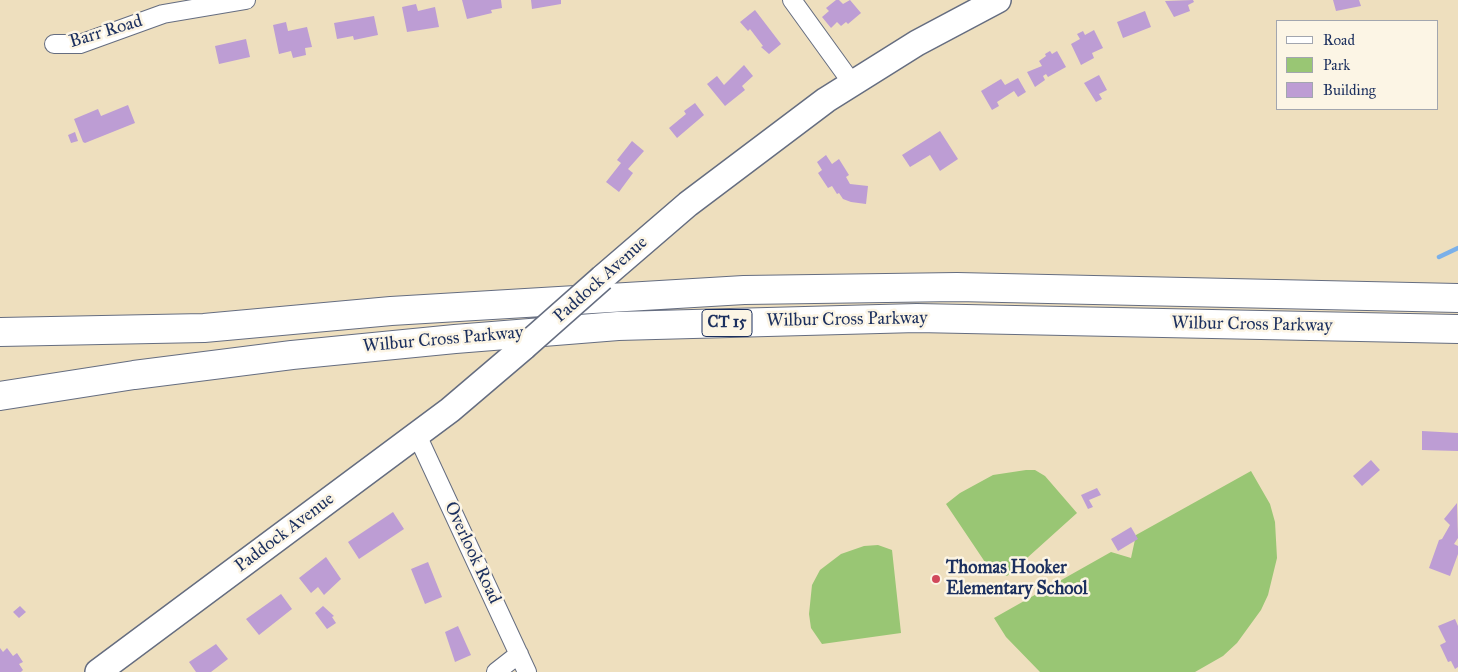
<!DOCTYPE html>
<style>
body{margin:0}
#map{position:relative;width:1458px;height:672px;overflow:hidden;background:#eedfbe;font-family:"IM FELL Great Primer",serif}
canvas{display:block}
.legend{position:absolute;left:1276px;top:20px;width:162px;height:90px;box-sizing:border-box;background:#fcf5e5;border:1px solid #a2a6af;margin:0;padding:6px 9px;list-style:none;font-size:15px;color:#1b2f5e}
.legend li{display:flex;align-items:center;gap:10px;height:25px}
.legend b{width:25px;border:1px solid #a2a6af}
</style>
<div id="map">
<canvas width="1458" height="672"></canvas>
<ul class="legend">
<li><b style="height:6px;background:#fff"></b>Road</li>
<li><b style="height:14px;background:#99c674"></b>Park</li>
<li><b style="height:14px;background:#bd9dd4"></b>Building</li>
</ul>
</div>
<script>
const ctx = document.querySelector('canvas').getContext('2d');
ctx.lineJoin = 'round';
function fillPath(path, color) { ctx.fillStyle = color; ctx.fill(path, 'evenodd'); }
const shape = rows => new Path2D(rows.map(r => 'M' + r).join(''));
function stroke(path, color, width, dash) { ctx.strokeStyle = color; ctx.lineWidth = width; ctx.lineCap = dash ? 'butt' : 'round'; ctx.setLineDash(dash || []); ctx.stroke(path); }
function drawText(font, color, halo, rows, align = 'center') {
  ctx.font = font + ' "IM FELL Great Primer",serif'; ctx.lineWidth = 5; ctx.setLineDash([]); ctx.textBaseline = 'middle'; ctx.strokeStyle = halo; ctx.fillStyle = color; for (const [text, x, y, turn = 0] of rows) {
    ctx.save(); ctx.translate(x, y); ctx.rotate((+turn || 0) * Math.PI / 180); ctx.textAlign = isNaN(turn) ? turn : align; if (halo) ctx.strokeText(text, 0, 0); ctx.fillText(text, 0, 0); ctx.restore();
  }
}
const green = shape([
 [1026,470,1035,470,1045,476,1077,513,1007,576,991,571,946,504,960,493,993,475],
 [1251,471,1270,504,1275,522,1277,558,1268,595,1261,610,1237,643,1223,656,1195,672,1040,672,1006,637,994,618,1111,552,1131,558,1136,535],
 [878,545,892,550,901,633,822,644,811,628,809,614,812,585,820,570,841,554,864,546]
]);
const stream = shape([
 [1439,257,1458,248]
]);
const building = shape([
 [462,0,501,0,502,8,491,10,492,13,467,19],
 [531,0,561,0,561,4,532,9],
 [836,0,839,0,843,4,850,0,861,13,848,24,846,22,841,26,837,22,831,28,822,17,829,11,826,8],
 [1193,0,1194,2,1188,5,1190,11,1174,17,1165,1],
 [1333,0,1359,0,1361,6,1336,11],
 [416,4,418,11,435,7,439,27,407,32,402,7],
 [755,10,781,44,769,54,761,47,763,46,750,29,748,31,740,22],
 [1145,11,1151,27,1123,38,1117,22],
 [374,16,378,35,354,40,353,36,337,39,334,23],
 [286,22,288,31,307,27,312,47,305,48,306,55,293,58,291,51,279,54,273,25],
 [1094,30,1103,48,1092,53,1094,58,1081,65,1071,44,1080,39,1077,34,1083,31,1085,35],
 [246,39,250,57,219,64,215,46],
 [1050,51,1052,54,1057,51,1066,67,1048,77,1046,74,1043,76,1045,80,1035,87,1027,72,1042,66,1039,61,1046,56,1045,54],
 [744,65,753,76,742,86,745,90,725,106,707,84,717,76,724,85],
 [1099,75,1107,90,1099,94,1102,99,1096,102,1084,83],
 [1018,78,1026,92,1018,97,1014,91,997,102,999,106,992,110,981,91,1001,79,1005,85],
 [695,103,704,115,677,138,669,128,686,114,684,111],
 [128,105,135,123,85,143,83,142,74,119,98,109,101,116],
 [940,131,958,159,940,171,930,155,910,167,902,155],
 [75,132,78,141,71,143,68,135],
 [632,141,644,151,628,169,633,173,619,192,606,182,621,163,617,160],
 [826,155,832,164,839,159,849,175,846,177,850,184,868,186,866,204,851,202,843,199,839,193,837,194,832,186,828,188,818,173,822,170,817,162],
 [1422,431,1458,433,1458,451,1422,450],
 [1371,460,1380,470,1362,486,1353,476],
 [1097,488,1101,495,1089,500,1093,507,1088,509,1081,495],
 [1457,503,1458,538,1454,544,1458,546,1458,554,1450,576,1429,568,1439,540,1442,539,1450,525,1444,519],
 [393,512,404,529,359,559,348,542],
 [1131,527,1138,539,1118,551,1111,539],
 [326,557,341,579,324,595,318,587,311,593,299,578],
 [428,562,442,597,425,604,411,569],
 [281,594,292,609,259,635,246,619],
 [20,606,26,612,19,618,13,612],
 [323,606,334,616,332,617,336,623,327,629,315,613],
 [1455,619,1458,626,1458,667,1455,669,1451,661,1448,662,1440,645,1446,642,1438,626],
 [458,626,471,655,455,662,445,632],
 [216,644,228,659,211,672,196,672,189,662],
 [0,648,3,652,7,648,13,656,17,653,23,662,19,664,23,670,21,672,0,672]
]);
const street = shape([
 [792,0,852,83],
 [54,44,80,44,163,14,246,0],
 [417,435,527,672],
 [496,672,519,654]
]);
const secondary = shape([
 [602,278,688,204,826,100,917,43,998,0],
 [98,672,450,410,524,347]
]);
const highway = shape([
 [0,332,204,328,391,311,744,290,957,287,1458,298],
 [0,396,134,375,292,355,455,339,618,326,917,318,1458,329]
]);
const secondaryBridge = shape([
 [524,347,602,278]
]);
const markers = [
 [936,579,5,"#d1495b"]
];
const shields = [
 [727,323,50]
];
const shieldNames = [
 ["CT 15",727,323]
];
const streetNames = [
 ["Barr Road",106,32,-17],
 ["Paddock Avenue",601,280,-42],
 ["Wilbur Cross Parkway",847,320,-1],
 ["Wilbur Cross Parkway",1252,325,1],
 ["Wilbur Cross Parkway",443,340,-5],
 ["Paddock Avenue",285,533,-37],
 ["Overlook Road",472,553,65]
];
const poiNames = [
 ["Thomas Hooker",946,569],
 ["Elementary School",946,590]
];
fillPath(green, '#99c674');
stroke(stream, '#7ab0e9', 4.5);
fillPath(building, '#bd9dd4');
stroke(street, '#656d80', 20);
stroke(secondary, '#656d80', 28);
stroke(highway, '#656d80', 30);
stroke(street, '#fff', 18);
stroke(secondary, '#fff', 25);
stroke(highway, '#fff', 28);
stroke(secondaryBridge, '#656d80', 28, []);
stroke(secondaryBridge, '#fff', 25);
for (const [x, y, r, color] of markers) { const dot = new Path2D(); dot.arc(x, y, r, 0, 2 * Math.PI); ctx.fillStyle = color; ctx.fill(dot); stroke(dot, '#fcf5e5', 2); }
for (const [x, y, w] of shields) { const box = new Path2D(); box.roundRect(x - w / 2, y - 13.5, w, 27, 4); ctx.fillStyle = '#fcf5e5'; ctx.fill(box); stroke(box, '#1b2f5e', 1); }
drawText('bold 16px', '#1b2f5e', null, shieldNames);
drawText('18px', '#1b2f5e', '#fcf5e5', streetNames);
drawText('bold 18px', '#1b2f5e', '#fcf5e5', poiNames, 'left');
</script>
